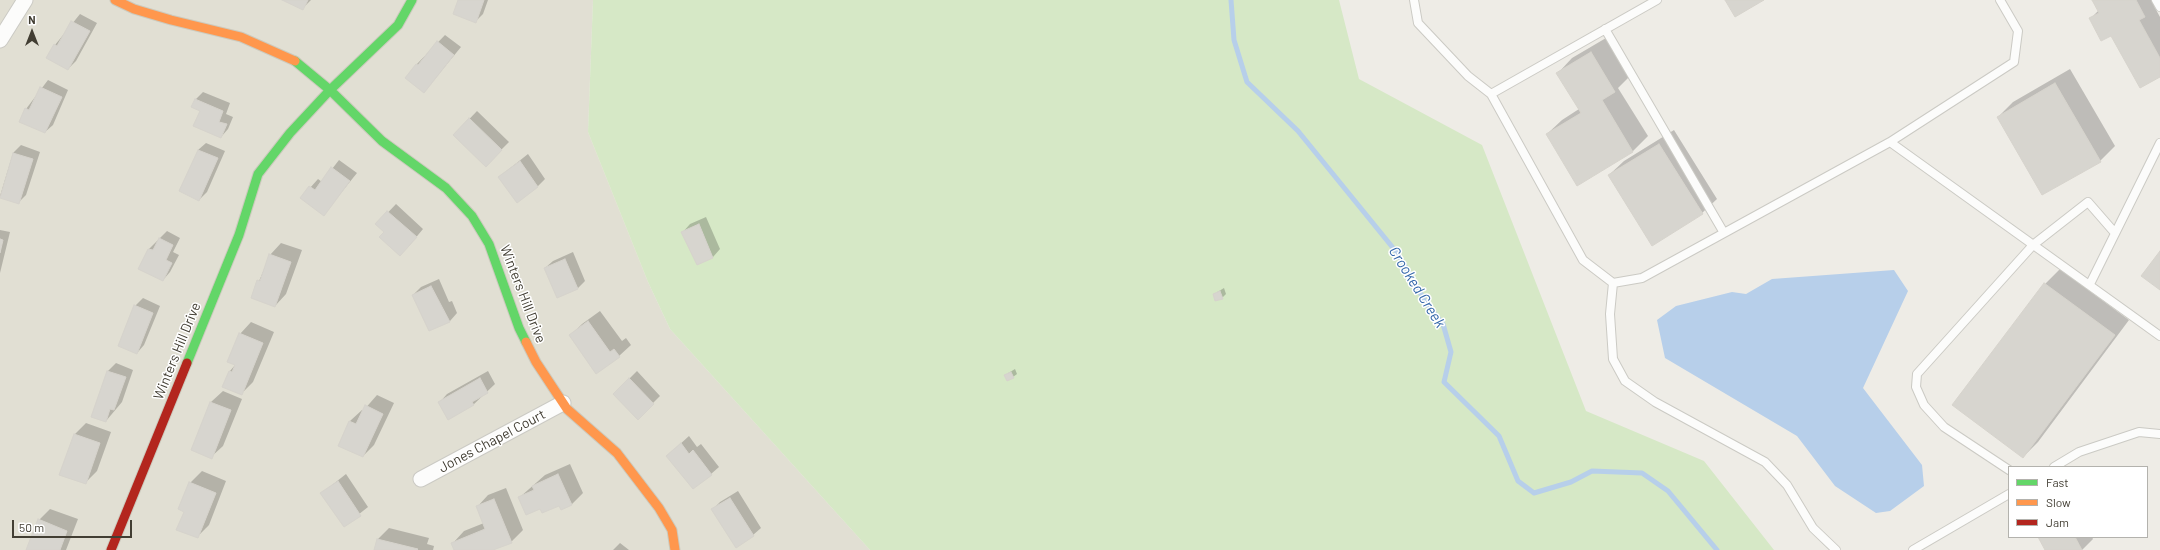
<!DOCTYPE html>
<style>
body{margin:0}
#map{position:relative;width:2160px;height:550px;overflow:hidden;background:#eeece6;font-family:Barlow,sans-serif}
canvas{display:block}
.legend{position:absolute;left:2008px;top:466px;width:140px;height:72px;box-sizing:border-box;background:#fff;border:1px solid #b3b2ad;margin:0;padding:5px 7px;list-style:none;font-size:12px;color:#423e33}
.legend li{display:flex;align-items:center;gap:8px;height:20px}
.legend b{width:20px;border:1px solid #b3b2ad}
.north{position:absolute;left:12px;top:12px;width:40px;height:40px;-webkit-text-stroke:3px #fff;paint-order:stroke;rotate:0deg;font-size:11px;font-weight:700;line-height:16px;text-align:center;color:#423e33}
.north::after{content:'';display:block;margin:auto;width:14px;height:18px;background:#423e33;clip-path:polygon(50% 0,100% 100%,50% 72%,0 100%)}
.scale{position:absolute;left:12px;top:520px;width:120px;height:18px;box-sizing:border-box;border:2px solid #423e33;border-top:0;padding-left:5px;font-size:12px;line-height:14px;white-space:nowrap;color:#423e33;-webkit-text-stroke:3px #fff;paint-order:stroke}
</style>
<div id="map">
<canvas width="2160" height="550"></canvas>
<ul class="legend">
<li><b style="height:5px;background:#63d668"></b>Fast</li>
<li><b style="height:5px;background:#ff974d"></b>Slow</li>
<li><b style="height:5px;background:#b3261e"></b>Jam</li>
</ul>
<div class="north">N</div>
<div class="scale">50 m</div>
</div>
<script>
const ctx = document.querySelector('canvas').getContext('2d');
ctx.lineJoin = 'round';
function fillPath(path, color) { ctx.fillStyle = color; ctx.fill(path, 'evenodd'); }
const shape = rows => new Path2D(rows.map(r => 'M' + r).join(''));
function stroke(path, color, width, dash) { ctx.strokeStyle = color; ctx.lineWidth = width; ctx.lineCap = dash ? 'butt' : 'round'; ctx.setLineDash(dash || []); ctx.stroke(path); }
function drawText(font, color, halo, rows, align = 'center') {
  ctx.font = font + ' Barlow,sans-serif'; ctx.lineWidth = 3; ctx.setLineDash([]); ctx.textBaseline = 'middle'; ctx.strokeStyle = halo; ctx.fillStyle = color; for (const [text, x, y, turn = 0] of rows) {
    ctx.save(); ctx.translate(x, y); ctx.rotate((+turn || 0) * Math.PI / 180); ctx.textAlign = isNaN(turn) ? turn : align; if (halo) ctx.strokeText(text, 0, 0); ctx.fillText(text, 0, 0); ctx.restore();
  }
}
const residential = shape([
 [0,0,593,0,588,132,648,282,670,329,870,550,0,550]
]);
const green = shape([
 [593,0,1339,0,1359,79,1482,145,1586,411,1704,461,1774,550,870,550,670,329,648,282,588,132]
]);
const water = shape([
 [1894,270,1908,291,1863,388,1922,465,1924,486,1890,511,1876,513,1835,486,1797,436,1665,358,1657,320,1676,306,1732,292,1746,294,1772,279]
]);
const shadow = shape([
 [284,0,311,0,303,8],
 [459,0,488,0,483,14,475,22],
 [2093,0,2159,0,2154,6,2160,17,2160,76,2112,34,2090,19,2099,10],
 [80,14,97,23,76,61,68,69,55,45],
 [445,35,461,47,424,92,417,64],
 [1606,38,1629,77,1618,88,1648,136,1633,151,1577,184,1547,134,1562,120,1579,109,1558,73,1572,58],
 [2070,69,2115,146,2100,161,1998,117,2013,102],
 [48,80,68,90,53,125,45,132,26,109],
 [203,92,230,103,226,114,233,117,228,129,221,137,201,110,196,99],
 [477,111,509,142,486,165,454,135],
 [1674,130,1717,199,1702,213,1609,175,1624,161],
 [206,143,225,151,207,192,199,200,198,150],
 [21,145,40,152,26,195,18,203,0,196,13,153],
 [528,154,545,179,538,186,499,177],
 [339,160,357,173,324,214,301,198,318,179,322,182],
 [396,204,423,229,408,247,377,224],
 [706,217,720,249,713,257,697,264,683,232,690,224],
 [0,230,10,232,0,273],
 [167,231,180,238,173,252,179,255,170,272,163,280,140,269,149,249],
 [281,243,302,250,286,294,275,306,252,298,270,255],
 [573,252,585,281,578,288,545,268,553,261],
 [2060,269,2129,320,2038,442,2023,457,1954,405,2045,284],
 [439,279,449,302,452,301,457,313,450,321,429,330,413,295,421,287],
 [1224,288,1226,294,1222,298,1214,294],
 [143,298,160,306,144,345,137,353,135,306],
 [600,311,622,341,626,338,631,345,619,356,597,372,570,336,582,324],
 [251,322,274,332,253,382,241,394,223,386,230,371,236,364,240,334],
 [116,363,133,370,122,402,106,421,92,416,108,371],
 [1015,369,1017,374,1013,377,1005,375],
 [488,371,495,384,473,405,440,402,447,394],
 [637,371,660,396,638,418,614,394],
 [223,391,242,399,223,446,211,457,211,402],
 [377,395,394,403,374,445,363,456,339,445,350,421,362,410,363,411],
 [86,423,111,432,97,471,85,483,60,474,75,434],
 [689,436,697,447,701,444,719,467,711,474,667,456],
 [570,464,583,493,571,505,541,507,520,497,545,475],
 [202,471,226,481,209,525,197,537,185,511,190,483],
 [346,474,368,507,344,526,322,493],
 [506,488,523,530,511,542,491,550,456,550,453,543,464,531,484,523,477,507,488,495],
 [738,491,761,528,753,535,713,509,720,502],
 [50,509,78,519,66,550,27,550,39,520],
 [389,528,429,538,427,544,434,546,433,550,375,550,378,539],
 [2039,537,2092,537,2093,539,2082,550,2046,550],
 [620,543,629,550,613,550]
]);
const stream = shape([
 [1231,0,1234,40,1247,82,1298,131,1398,254,1426,303,1443,324,1451,352,1444,382,1499,436,1518,481,1534,493,1571,482,1592,471,1642,473,1668,491,1717,550]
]);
const building = shape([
 [282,0,308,0,303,10,282,0],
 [458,0,484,0,476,23,453,14,458,0],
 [1725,0,1764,0,1735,17,1725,0],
 [2092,0,2136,0,2145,17,2139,20,2160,58,2160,77,2140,88,2111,36,2101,41,2089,18,2099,13,2092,0],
 [71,21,90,31,68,70,46,58,54,44,57,46,71,21],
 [437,41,454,55,424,93,405,78,416,64,418,65,437,41],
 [1591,52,1615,92,1602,100,1633,152,1577,186,1546,134,1581,113,1556,73,1591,52],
 [2055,83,2101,162,2042,195,1997,117,2055,83],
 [40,87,62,97,45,133,19,122,25,108,29,110,40,87],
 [195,99,223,111,219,122,227,124,221,138,193,126,200,111,191,107,195,99],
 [469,118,502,150,486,167,453,135,469,118],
 [1659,144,1703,214,1652,246,1608,175,1659,144],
 [198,150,218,158,199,201,179,191,198,150],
 [13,153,33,159,19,204,0,198,13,153],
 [520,161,538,187,517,203,498,177,520,161],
 [331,167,350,181,324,216,300,198,309,186,315,190,331,167],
 [387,211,417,237,400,256,379,237,384,232,375,224,387,211],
 [699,224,713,258,697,265,681,232,699,224],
 [159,238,173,245,166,260,172,263,163,281,138,269,148,249,153,250,159,238],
 [0,239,3,240,0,253,0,239],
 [2160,251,2160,290,2141,276,2160,251],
 [269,254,291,262,275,307,251,298,257,280,260,281,269,254],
 [565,259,578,289,557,298,544,268,565,259],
 [2044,283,2115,335,2023,458,1952,405,2044,283],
 [431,286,450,322,429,331,412,295,431,286],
 [1220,291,1223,299,1215,301,1213,294,1220,291],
 [134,305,153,313,137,354,118,346,134,305],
 [588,321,610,352,614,349,620,357,596,374,569,335,588,321],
 [239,333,263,343,242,395,222,387,229,371,232,372,235,365,227,362,239,333],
 [107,371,126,377,114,410,110,409,106,422,91,417,107,371],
 [1011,372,1014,378,1007,381,1004,375,1011,372],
 [480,378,488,393,472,402,474,405,448,420,438,402,480,378],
 [629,378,654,404,638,420,613,394,629,378],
 [210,402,231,410,212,459,191,450,210,402],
 [365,405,383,414,363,457,338,446,349,421,356,424,365,405],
 [74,434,100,443,86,484,59,475,74,434],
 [681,443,689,454,693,450,712,475,693,489,666,456,681,443],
 [558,474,572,505,561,510,559,506,542,513,540,509,526,515,518,497,534,490,532,486,558,474],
 [338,481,361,516,344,527,320,493,338,481],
 [189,482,216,493,198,538,176,530,184,512,178,509,189,482],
 [730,498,754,536,736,548,711,509,730,498],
 [494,499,512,543,493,550,454,550,451,543,485,529,476,506,494,499],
 [38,519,67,531,60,550,26,550,38,519],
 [2038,537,2075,537,2082,550,2045,550,2038,537],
 [377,539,418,549,417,550,374,550,377,539]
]);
const lane = shape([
 [1414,0,1418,23,1468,76,1491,94,1583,260,1613,283,1642,278,1890,142,2160,336],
 [2156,0,2160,7],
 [1605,29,1724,233],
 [1491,94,1657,0],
 [1890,142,2014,62,2018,31,2000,0],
 [1613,283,1610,314,1613,359,1625,381,1655,402,1765,462,1787,485,1813,528,1836,550],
 [2090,284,2160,143],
 [2054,467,2079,452,2139,432,2160,434],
 [2009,470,1944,427,1924,405,1916,387,1917,374,2033,245,2088,202,2115,233],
 [1913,550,2009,494]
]);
const street = shape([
 [0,40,25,0],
 [421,479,563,403]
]);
const fast = shape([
 [295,61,330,90,382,141,446,188,472,216,489,244,519,328,526,342],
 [187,363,239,235,258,174,290,133,330,90,398,25,412,0]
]);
const slow = shape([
 [115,0,134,9,171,20,241,37,295,61],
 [526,342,536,362,567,409,617,453,659,508,672,530,675,550]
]);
const jam = shape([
 [111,550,187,363]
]);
const streetNames = [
 ["Winters Hill Drive",523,294,69],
 ["Winters Hill Drive",177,351,-68],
 ["Jones Chapel Court",492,441,-28]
];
const waterNames = [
 ["Crooked Creek",1417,287,58]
];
fillPath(residential, '#e1dfd3');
fillPath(green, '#d6e8c6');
fillPath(water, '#b7cfea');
fillPath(shadow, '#0003');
stroke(stream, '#b7cfea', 5);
fillPath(building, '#d7d5cf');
stroke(building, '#d6d3cc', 1);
stroke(lane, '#cbcac4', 10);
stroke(street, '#cbcac4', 17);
stroke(fast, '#cccabd', 11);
stroke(slow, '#cccabd', 11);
stroke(jam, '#cccabd', 11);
stroke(lane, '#fcfcfb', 8);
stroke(street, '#fcfcfb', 15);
stroke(fast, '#63d668', 9);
stroke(slow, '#ff974d', 9);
stroke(jam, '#b3261e', 9);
drawText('14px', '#423e33', '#fff', streetNames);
drawText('italic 15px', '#3266a9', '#fff', waterNames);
</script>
